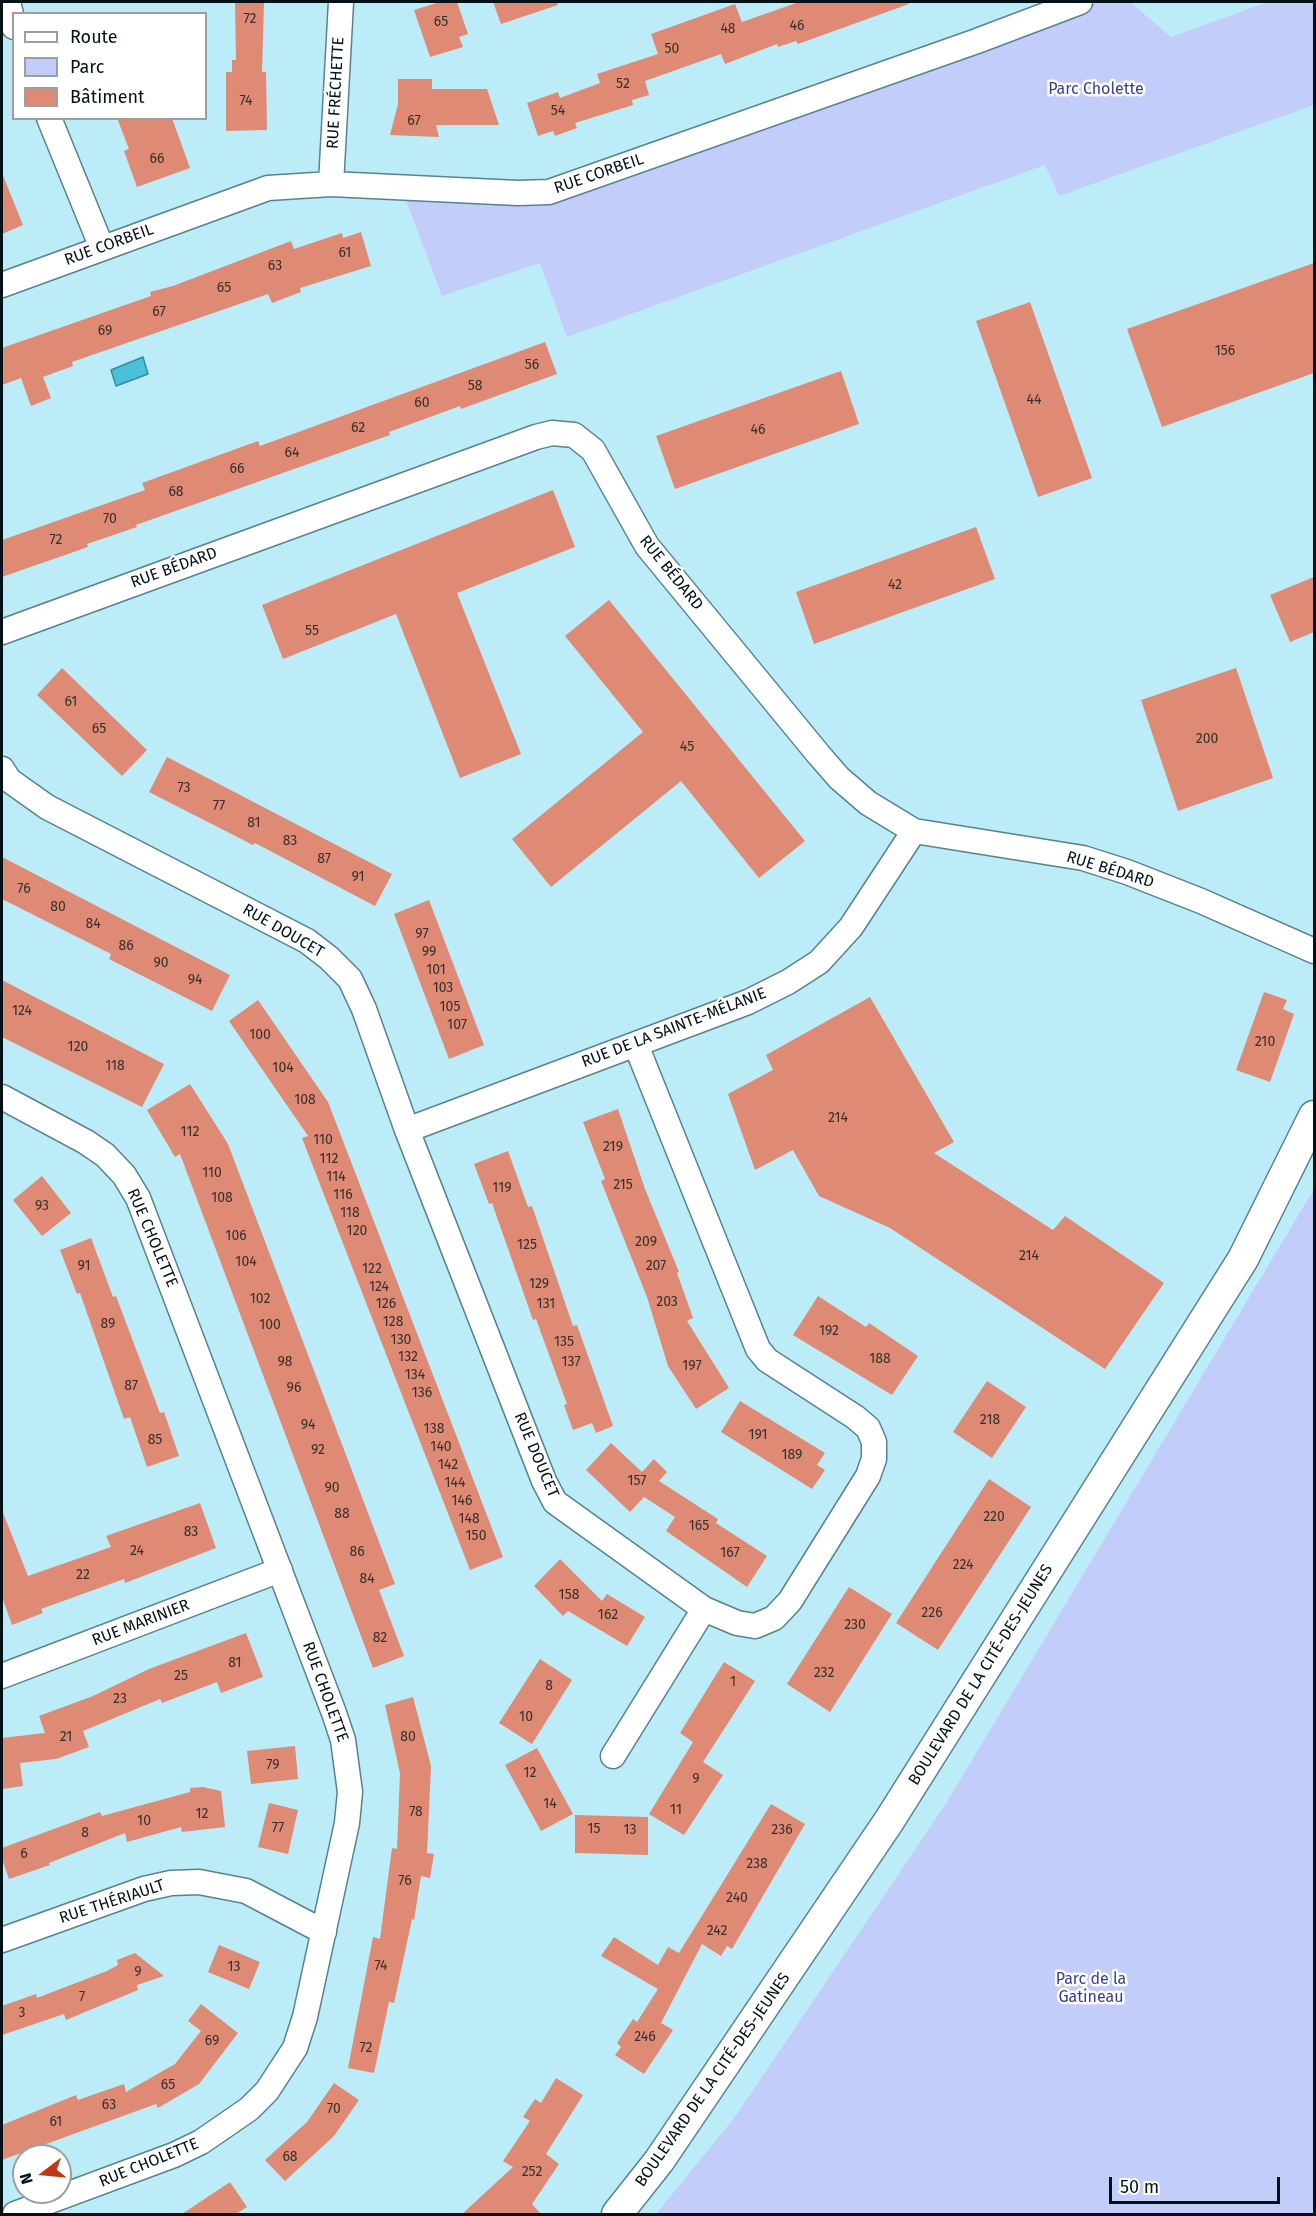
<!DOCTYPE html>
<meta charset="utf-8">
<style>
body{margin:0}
#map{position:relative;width:1316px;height:2216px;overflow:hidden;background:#bcecf8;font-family:"Fira Sans",sans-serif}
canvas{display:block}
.frame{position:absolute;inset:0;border:3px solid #021216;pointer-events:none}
.legend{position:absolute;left:12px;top:12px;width:195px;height:108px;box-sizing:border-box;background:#fff;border:2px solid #9aa0a2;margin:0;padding:8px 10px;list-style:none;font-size:18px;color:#021216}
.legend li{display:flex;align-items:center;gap:12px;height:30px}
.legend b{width:30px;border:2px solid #9aa0a2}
.north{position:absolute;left:12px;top:2144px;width:60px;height:60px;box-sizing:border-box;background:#fff;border:2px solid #9aa0a2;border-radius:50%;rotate:254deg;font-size:16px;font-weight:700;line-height:24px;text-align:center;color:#021216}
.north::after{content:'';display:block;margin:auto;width:21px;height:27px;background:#c23815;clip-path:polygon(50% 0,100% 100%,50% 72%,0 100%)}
.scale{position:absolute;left:1109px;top:2177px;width:171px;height:27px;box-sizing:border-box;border:3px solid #021216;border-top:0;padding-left:8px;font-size:18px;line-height:21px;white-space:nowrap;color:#021216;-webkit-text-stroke:4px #fff;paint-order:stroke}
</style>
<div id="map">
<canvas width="1316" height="2216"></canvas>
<div class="frame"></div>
<ul class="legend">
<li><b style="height:8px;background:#fff"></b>Route</li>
<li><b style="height:16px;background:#c3cdf9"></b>Parc</li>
<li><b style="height:16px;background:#df8a75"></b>Bâtiment</li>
</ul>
<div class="north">N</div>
<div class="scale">50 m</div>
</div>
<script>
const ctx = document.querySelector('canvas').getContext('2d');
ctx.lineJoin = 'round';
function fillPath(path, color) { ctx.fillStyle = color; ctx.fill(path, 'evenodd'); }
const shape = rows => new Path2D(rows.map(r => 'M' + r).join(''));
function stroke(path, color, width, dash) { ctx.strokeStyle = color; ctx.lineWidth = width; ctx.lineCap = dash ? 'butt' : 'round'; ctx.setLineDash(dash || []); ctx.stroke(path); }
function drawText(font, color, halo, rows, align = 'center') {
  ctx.font = font + ' "Fira Sans",sans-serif'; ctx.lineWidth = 5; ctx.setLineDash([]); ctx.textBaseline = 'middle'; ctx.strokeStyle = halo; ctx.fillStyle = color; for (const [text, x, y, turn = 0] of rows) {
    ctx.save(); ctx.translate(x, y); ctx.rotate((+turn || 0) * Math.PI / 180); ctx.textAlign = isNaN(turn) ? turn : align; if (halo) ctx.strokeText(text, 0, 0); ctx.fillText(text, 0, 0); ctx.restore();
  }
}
const green = shape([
 [1080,2,1130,2,1171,37,1268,2,1314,2,1314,105,1059,196,1045,165,567,337,540,263,442,296,401,187,518,193],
 [1314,1189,1314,2214,656,2214,735,2117,945,1805]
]);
const water = shape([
 [143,357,148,374,116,386,111,370,143,357]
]);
const building = shape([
 [235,2,264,2,262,72,266,72,267,130,226,131,226,72,232,72,232,60,236,60],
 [440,2,457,2,468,34,459,37,463,47,430,57,414,10],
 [493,2,557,2,558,5,501,24],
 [799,2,908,2,909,4,798,44,796,41,778,47,777,44,725,64,721,54,645,81,649,95,632,100,633,105,575,123,577,128,555,136,553,131,538,136,527,103,558,92,560,98,600,83,597,74,658,54,651,34,735,4,742,22],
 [398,79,432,79,432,89,487,89,499,125,436,125,439,137,390,135,398,104],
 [117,118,172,118,190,168,137,187,124,151,129,149],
 [2,173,23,225,2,234],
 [361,232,371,266,300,288,301,292,272,303,268,294,72,362,73,366,43,377,51,398,31,406,21,378,2,385,2,348,151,296,150,292,173,286,291,241,294,249,342,233,343,238],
 [1314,263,1314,373,1162,427,1127,329],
 [1030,302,1092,478,1038,497,976,321],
 [545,342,557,374,461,409,460,406,389,432,390,435,136,525,137,527,87,544,88,547,2,577,2,540,145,490,142,483,258,441,260,446],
 [841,371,859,424,675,489,656,436],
 [553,490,575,547,457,593,521,754,460,778,396,614,283,659,262,605],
 [976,527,995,579,814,644,796,592],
 [1314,577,1314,632,1290,642,1270,595],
 [609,600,805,841,759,878,681,781,551,887,512,839,643,732,565,636],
 [62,668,147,750,122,776,37,695],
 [1236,668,1273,778,1178,811,1141,700],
 [167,757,392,874,375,906,255,843,253,845,149,792],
 [2,857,230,975,212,1011,109,959,111,954,2,899],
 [429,900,484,1045,449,1059,394,914],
 [2,980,164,1064,142,1107,2,1037],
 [1264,992,1287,1000,1283,1009,1294,1014,1270,1082,1236,1070],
 [870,997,954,1142,934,1153,1053,1230,1065,1216,1164,1283,1105,1369,890,1228,819,1196,793,1150,755,1170,728,1094,773,1070,766,1055],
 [258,1000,328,1102,503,1557,470,1570,302,1138,308,1136,229,1021],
 [190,1084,228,1144,395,1584,379,1590,404,1656,373,1668,180,1154,175,1157,147,1110],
 [618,1109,645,1189,679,1272,677,1273,693,1318,687,1321,729,1388,696,1409,668,1366,647,1297,601,1181,605,1179,583,1122],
 [508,1151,528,1207,532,1206,573,1326,577,1325,613,1426,596,1433,592,1423,573,1430,564,1405,567,1404,536,1319,533,1320,492,1203,489,1204,474,1164],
 [42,1176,71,1213,42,1236,13,1200],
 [91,1238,113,1297,116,1296,160,1413,164,1412,179,1456,147,1467,130,1417,124,1419,80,1293,77,1294,60,1250],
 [818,1296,866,1327,869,1323,918,1356,892,1395,793,1335],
 [987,1381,1026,1407,992,1458,953,1432],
 [740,1401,825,1453,817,1465,825,1470,812,1489,721,1432],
 [611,1443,642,1472,654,1459,667,1472,659,1481,718,1519,716,1523,767,1556,747,1587,666,1531,675,1517,644,1497,630,1512,586,1470],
 [989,1479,1031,1507,938,1650,896,1623],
 [200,1503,216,1548,125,1583,124,1579,41,1609,43,1613,12,1625,2,1597,2,1510,28,1576,111,1547,106,1536],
 [560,1559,602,1601,607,1594,645,1617,627,1646,568,1611,563,1616,534,1586],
 [849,1587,892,1614,830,1712,787,1684],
 [246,1633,263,1677,221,1693,217,1682,162,1703,160,1699,83,1731,89,1747,56,1759,20,1763,23,1786,2,1789,2,1738,45,1733,39,1716,93,1696,149,1669],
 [540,1659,572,1680,532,1744,499,1723],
 [724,1662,755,1681,703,1762,723,1775,684,1835,649,1814,693,1742,680,1733],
 [413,1697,431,1766,427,1853,434,1854,430,1878,421,1876,414,1920,412,1919,394,2003,389,2002,374,2073,348,2068,373,1937,380,1939,392,1848,397,1849,400,1773,385,1705],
 [295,1746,298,1779,251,1784,247,1751],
 [537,1748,573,1814,541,1831,505,1765],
 [203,1787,221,1791,225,1827,182,1832,181,1827,127,1842,125,1833,49,1863,50,1865,9,1879,2,1859,2,1848,100,1812,102,1816,190,1792,190,1788],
 [269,1803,298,1810,288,1854,258,1847],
 [771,1804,805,1824,732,1949,727,1946,721,1956,702,1944,661,2023,673,2030,644,2074,615,2055,621,2047,617,2043,633,2019,637,2022,658,1989,601,1956,614,1937,658,1965,668,1947,679,1953],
 [575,1815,648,1817,648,1855,575,1853],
 [219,1945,260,1962,249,1989,208,1972],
 [135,1953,164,1976,137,1985,138,1990,66,2020,64,2014,2,2035,2,2006,36,1994,37,1998,107,1971,118,1965,117,1960],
 [201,2004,238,2033,199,2084,158,2108,156,2104,2,2160,2,2125,76,2095,78,2100,124,2084,126,2092,175,2064,201,2031,188,2021],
 [556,2078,583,2095,546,2154,559,2164,532,2204,541,2214,462,2214,513,2167,503,2161,530,2121,523,2117,535,2099,541,2103],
 [334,2083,359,2100,334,2136,285,2181,265,2160,307,2122],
 [230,2182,247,2207,236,2214,182,2214]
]);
const minor = shape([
 [8,2,14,27],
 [49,118,102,248],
 [331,184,341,2],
 [2,285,268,188,331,184,518,193,549,192,977,41,1080,2],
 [2,632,536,437,552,433,574,435,593,450,647,546,819,755,839,778,868,803,914,831,1083,858,1127,872,1201,901,1314,951],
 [2,769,9,780,47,807,307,941,329,958,350,979,364,1009,407,1130,544,1481,555,1502,704,1609,737,1623,755,1626,774,1618,790,1601,868,1476,874,1459,874,1442,868,1428,855,1417,767,1360,758,1349,636,1045],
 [2,1097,86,1142,105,1155,124,1175,138,1198,334,1713,343,1740,350,1792,347,1823,305,2017,295,2048,267,2091,249,2109,201,2142,174,2155,15,2214],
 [407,1130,748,1002,788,982,819,962,851,927,914,831],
 [2,1676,280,1570],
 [613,1756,704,1609],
 [2,1940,144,1889,171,1883,199,1882,246,1891,324,1932]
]);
const tertiary = shape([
 [617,2214,659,2161,889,1821,1243,1259,1314,1116]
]);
const numberNames = [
 ["72",250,19],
 ["65",441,22],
 ["46",797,26],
 ["48",728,29],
 ["50",672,49],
 ["52",623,84],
 ["74",246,101],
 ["54",558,111],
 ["67",414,121],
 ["66",157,159],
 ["61",345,253],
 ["63",275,266],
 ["65",224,288],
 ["67",159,312],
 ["69",105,331],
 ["156",1225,351],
 ["56",532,365],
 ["58",475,386],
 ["44",1034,400],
 ["60",422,403],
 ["62",358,428],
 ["46",758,430],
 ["64",292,453],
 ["66",237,469],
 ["68",176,492],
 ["70",110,519],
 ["72",56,540],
 ["42",895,585],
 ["55",312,631],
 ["61",71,702],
 ["65",99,729],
 ["200",1207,739],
 ["45",687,747],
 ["73",184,788],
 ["77",219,806],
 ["81",254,823],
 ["83",290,841],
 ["87",324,859],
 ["91",358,877],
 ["76",24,889],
 ["80",58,907],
 ["84",93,924],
 ["97",422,934],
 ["86",126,946],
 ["99",429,952],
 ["90",161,963],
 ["101",436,970],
 ["94",195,980],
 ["103",443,988],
 ["105",450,1007],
 ["124",22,1011],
 ["107",457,1025],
 ["100",260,1035],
 ["210",1265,1042],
 ["120",78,1047],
 ["118",115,1066],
 ["104",283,1068],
 ["108",305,1100],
 ["214",838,1118],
 ["112",190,1132],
 ["110",323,1140],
 ["219",613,1147],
 ["112",329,1159],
 ["110",212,1173],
 ["114",336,1177],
 ["215",623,1185],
 ["119",502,1188],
 ["116",343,1195],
 ["108",222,1198],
 ["93",42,1206],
 ["118",350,1213],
 ["120",357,1231],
 ["106",236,1236],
 ["209",646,1242],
 ["125",527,1245],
 ["214",1029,1256],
 ["104",246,1262],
 ["91",84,1266],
 ["207",656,1266],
 ["122",372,1269],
 ["129",539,1284],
 ["124",379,1287],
 ["102",260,1299],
 ["203",667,1302],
 ["126",386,1304],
 ["131",546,1304],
 ["128",393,1322],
 ["89",108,1324],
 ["100",270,1325],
 ["192",829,1331],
 ["130",401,1340],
 ["135",564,1342],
 ["132",408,1357],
 ["188",880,1359],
 ["98",285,1362],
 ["137",571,1362],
 ["197",692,1366],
 ["134",415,1375],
 ["87",131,1386],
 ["96",294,1388],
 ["136",422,1393],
 ["218",990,1420],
 ["94",308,1425],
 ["138",434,1429],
 ["191",758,1435],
 ["85",155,1440],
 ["140",441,1447],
 ["92",318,1450],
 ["189",792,1455],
 ["142",448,1465],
 ["157",637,1481],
 ["144",455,1483],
 ["90",332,1488],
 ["146",462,1501],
 ["88",342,1514],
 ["220",994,1517],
 ["148",469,1519],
 ["165",699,1526],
 ["83",191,1532],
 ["150",476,1536],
 ["24",137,1551],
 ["86",357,1552],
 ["167",730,1553],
 ["224",963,1565],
 ["22",83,1575],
 ["84",367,1579],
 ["158",569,1595],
 ["226",932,1613],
 ["162",608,1615],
 ["230",855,1625],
 ["82",380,1638],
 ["81",235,1663],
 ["232",824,1673],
 ["25",181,1676],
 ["1",733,1682],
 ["8",549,1686],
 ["23",120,1699],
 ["10",526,1717],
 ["21",66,1737],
 ["80",408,1737],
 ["79",273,1765],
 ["12",530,1773],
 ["9",696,1779],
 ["14",550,1804],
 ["11",676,1810],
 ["78",416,1812],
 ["12",202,1814],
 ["10",144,1821],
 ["77",278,1828],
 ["15",594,1829],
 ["13",630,1830],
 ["236",782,1830],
 ["8",85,1833],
 ["6",24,1854],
 ["238",757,1864],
 ["76",405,1881],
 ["240",737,1898],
 ["242",717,1931],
 ["74",381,1966],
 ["13",234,1967],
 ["9",138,1972],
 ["7",82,1997],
 ["3",22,2013],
 ["246",645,2037],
 ["69",212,2041],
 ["72",366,2048],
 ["65",168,2085],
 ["63",109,2105],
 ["70",334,2109],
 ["61",56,2122],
 ["68",290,2157],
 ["252",532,2172]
];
const parkNames = [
 ["Parc Cholette",1096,90],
 ["Parc de la",1091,1980],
 ["Gatineau",1091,1998]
];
const streetNames = [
 ["RUE FRÉCHETTE",336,93,-87],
 ["RUE CORBEIL",599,174,-19],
 ["RUE CORBEIL",109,245,-20],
 ["RUE BÉDARD",174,568,-20],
 ["RUE BÉDARD",671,573,51],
 ["RUE BÉDARD",1110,870,17],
 ["RUE DOUCET",283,931,30],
 ["RUE DE LA SAINTE-MÉLANIE",674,1028,-21],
 ["RUE CHOLETTE",152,1238,67],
 ["RUE DOUCET",536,1455,67],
 ["RUE MARINIER",141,1623,-21],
 ["BOULEVARD DE LA CITÉ-DES-JEUNES",981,1675,-58],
 ["RUE CHOLETTE",325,1692,70],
 ["RUE THÉRIAULT",112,1902,-18],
 ["BOULEVARD DE LA CITÉ-DES-JEUNES",713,2080,-55],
 ["RUE CHOLETTE",149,2163,-22]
];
fillPath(green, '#c3cdf9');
fillPath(water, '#4bc0d9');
stroke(water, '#358c9e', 1.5);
fillPath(building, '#df8a75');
stroke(minor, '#56838e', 27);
stroke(tertiary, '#56838e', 33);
stroke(minor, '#fff', 24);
stroke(tertiary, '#fff', 30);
drawText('14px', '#39302e', null, numberNames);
drawText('16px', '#373f95', '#fff', parkNames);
drawText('16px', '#021216', '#fff', streetNames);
</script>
